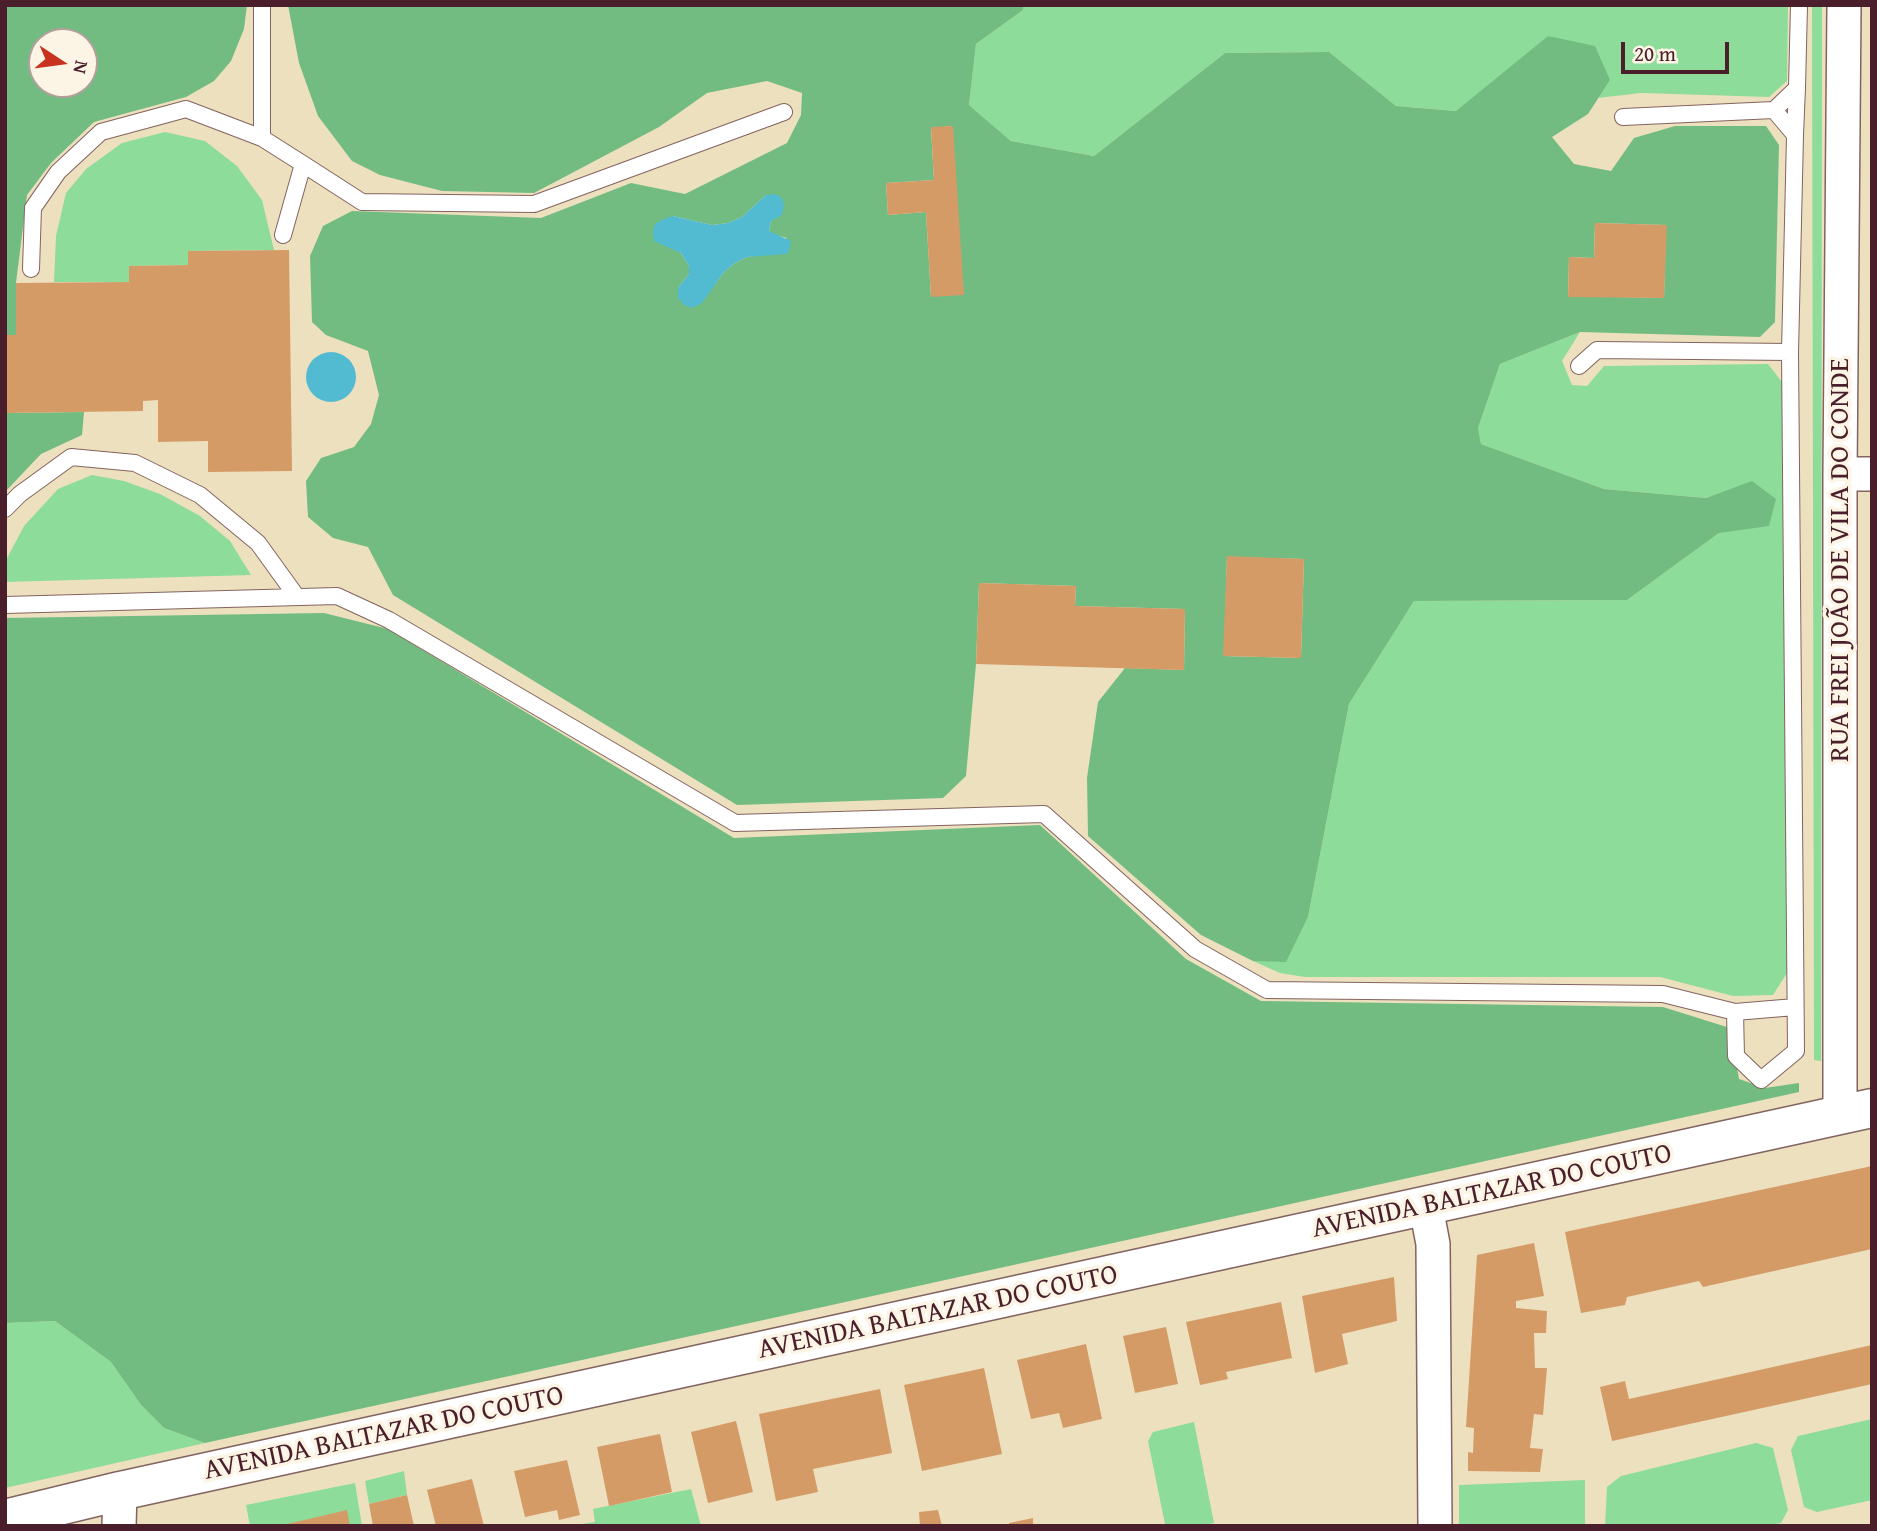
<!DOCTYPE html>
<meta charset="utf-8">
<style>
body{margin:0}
#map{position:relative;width:1877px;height:1531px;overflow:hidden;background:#ede0bf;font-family:"Gentium Book Plus",serif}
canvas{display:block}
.frame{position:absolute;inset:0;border:7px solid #4a1f2b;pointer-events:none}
.north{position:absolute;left:28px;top:28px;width:70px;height:70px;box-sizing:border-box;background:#fcf5e5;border:2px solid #b59f9b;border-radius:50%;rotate:103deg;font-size:19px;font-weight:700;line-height:28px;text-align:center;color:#4a1f2b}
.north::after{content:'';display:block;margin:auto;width:24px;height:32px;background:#c8321e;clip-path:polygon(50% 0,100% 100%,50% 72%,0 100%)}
.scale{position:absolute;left:1621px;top:42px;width:108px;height:32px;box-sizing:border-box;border:4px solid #4a1f2b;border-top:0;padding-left:9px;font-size:21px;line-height:24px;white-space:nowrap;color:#4a1f2b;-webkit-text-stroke:5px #fcf5e5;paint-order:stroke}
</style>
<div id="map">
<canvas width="1877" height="1531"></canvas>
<div class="frame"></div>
<div class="north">N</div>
<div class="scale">20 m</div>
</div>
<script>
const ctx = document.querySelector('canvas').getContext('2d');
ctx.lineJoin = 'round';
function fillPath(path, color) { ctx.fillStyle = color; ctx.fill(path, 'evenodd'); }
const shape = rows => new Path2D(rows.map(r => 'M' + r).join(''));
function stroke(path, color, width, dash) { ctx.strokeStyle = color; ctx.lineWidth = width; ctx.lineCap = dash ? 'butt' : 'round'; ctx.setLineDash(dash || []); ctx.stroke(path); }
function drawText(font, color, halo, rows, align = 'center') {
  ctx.font = font + ' "Gentium Book Plus",serif'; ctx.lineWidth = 7; ctx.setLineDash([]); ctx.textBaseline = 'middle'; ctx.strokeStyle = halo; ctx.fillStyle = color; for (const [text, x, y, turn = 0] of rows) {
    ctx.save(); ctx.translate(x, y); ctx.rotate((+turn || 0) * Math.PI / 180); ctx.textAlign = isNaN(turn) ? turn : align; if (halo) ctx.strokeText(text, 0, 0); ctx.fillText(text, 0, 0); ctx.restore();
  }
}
const green = shape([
 [1023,5,1788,5,1787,81,1769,97,1641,93,1598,98,1610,80,1549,36,1457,111,1396,106,1329,52,1225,53,1094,156,1011,141,969,105,976,44,1023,10],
 [1812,5,1822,5,1821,1061,1814,1060],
 [165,132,205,141,237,166,262,200,274,250,189,251,188,265,130,266,129,282,54,282,56,236,66,193,86,169,122,143],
 [1580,332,1562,361,1572,385,1587,386,1604,366,1768,364,1782,382,1787,973,1773,995,1733,996,1660,977,1305,977,1280,973,1253,961,1286,961,1308,917,1349,704,1414,601,1627,600,1719,533,1752,482,1706,498,1604,489,1481,444,1478,428,1500,364],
 [92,475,124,481,160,494,200,516,230,541,251,575,5,582,5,562,24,526,58,489],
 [55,1321,111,1362,141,1405,164,1428,205,1443,5,1488,5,1323],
 [1872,1419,1872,1500,1817,1512,1804,1507,1791,1450,1798,1436],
 [1194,1422,1214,1523,1197,1526,1168,1526,1165,1524,1148,1441,1153,1432],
 [1756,1443,1773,1448,1788,1510,1781,1523,1765,1526,1605,1526,1607,1487,1621,1476],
 [404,1471,407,1495,369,1504,365,1481],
 [1585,1480,1585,1526,1459,1526,1459,1485],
 [355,1483,362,1526,250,1526,246,1505],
 [691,1489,701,1526,569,1526,595,1522,593,1509]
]);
const forest = shape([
 [5,5,247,5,244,29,231,61,214,81,186,97,94,122,51,163,27,195,16,283,16,335,5,335],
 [42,42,84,42,84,84,42,84],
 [288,5,1023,5,1023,10,976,44,969,105,1011,141,1094,156,1225,53,1329,52,1396,106,1456,111,1548,36,1595,46,1610,80,1588,114,1552,137,1574,164,1611,171,1634,138,1675,126,1766,126,1779,145,1775,322,1760,337,1580,332,1500,364,1478,428,1481,444,1604,489,1706,498,1752,481,1776,499,1769,526,1719,533,1627,600,1414,601,1349,704,1308,917,1286,962,1253,961,1201,935,1088,836,1087,778,1098,702,1125,668,1184,670,1185,609,1075,606,1076,586,979,583,976,664,966,776,943,798,737,805,393,595,368,547,333,538,308,517,306,481,321,458,354,447,371,424,379,395,368,351,326,335,312,322,310,256,323,226,352,211,541,218,631,183,685,194,787,143,801,115,802,93,767,81,707,93,659,127,534,193,442,191,380,175,352,161,318,116,299,63],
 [952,126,931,297,926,212,888,215,886,183,934,180,931,128],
 [766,195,771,221,769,231,772,234,787,238,760,255,747,257,735,263,724,272,716,283,678,288,689,274,689,266,681,253,674,249,673,216,712,225,728,223,742,217],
 [1595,223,1666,225,1664,298,1568,296,1569,257,1594,258],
 [1227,557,1304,559,1301,658,1224,656],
 [84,412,82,435,41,454,5,492,5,413],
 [324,613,388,629,734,838,1040,825,1186,959,1261,1001,1663,1007,1730,1028,1739,1079,1765,1088,1799,1083,1799,1092,205,1443,164,1428,141,1405,111,1362,55,1321,5,1323,5,618]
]);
const water = shape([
 [775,194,782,198,784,205,782,215,771,221,769,231,791,241,789,251,786,254,747,257,735,263,724,272,702,303,692,308,684,305,678,298,678,288,689,274,689,266,681,253,654,241,653,232,655,224,664,219,673,216,712,225,728,223,742,217,766,195],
 '306 377a25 25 0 1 1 50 0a25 25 0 1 1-50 0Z'
]);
const building = shape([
 [953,126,964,295,931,297,926,212,888,215,886,183,934,180,931,127],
 [1595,223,1667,225,1664,298,1568,297,1569,257,1594,258],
 [289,250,292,471,208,472,208,441,158,442,158,400,143,401,143,411,5,413,5,335,16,335,16,283,129,282,129,266,188,265,188,251],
 [1227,556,1304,559,1301,658,1223,656],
 [979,583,1076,586,1075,606,1185,609,1184,670,976,664],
 [1872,1166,1872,1249,1703,1287,1699,1281,1627,1297,1625,1305,1581,1313,1565,1232],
 [1534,1243,1544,1296,1516,1301,1516,1308,1547,1311,1546,1333,1534,1333,1535,1368,1547,1368,1543,1415,1534,1414,1530,1448,1543,1449,1540,1472,1468,1471,1468,1452,1473,1453,1474,1428,1466,1427,1477,1255],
 [1394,1277,1397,1321,1342,1334,1348,1364,1315,1373,1302,1296],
 [1281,1302,1292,1358,1226,1372,1228,1379,1200,1385,1186,1322],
 [1166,1327,1178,1384,1135,1393,1123,1336],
 [1086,1344,1102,1419,1063,1428,1059,1413,1031,1419,1017,1360],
 [1872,1345,1872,1384,1612,1441,1600,1387,1625,1381,1629,1399],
 [984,1368,1002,1454,922,1471,904,1385],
 [880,1389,892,1453,813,1469,818,1492,776,1501,759,1414],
 [736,1421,753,1492,708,1503,691,1432],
 [660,1434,672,1492,609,1506,597,1447],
 [567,1460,580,1515,559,1520,557,1510,525,1517,514,1471],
 [472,1479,484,1526,436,1526,427,1490],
 [407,1495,414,1526,373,1526,369,1504],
 [347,1510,350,1526,283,1526,283,1525],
 [938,1510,942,1526,920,1526,919,1512],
 [1033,1518,1033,1526,1009,1526,1009,1523]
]);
const service = shape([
 [1774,110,1795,135,1797,88],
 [1623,117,1774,110,1797,88,1799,5],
 [262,138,262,5],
 [303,164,362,202,534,204,784,112],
 [31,269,33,208,58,172,101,132,186,109,262,138,303,164,283,235],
 [1790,352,1796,1051,1761,1080,1736,1056,1735,1012,1795,1007],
 [1579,366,1597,350,1790,352,1795,135],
 [5,509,20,494,71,457,135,463,200,495,258,543,297,597],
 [5,605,337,596,389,620,735,823,1044,814,1195,949,1267,990,1663,994,1735,1012]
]);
const minor = shape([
 [1840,474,1872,474],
 [1840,1115,1840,474,1844,5],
 [1426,1207,1433,1244,1435,1526],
 [119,1526,120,1491]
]);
const secondary = shape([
 [5,1519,120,1491,1872,1108]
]);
const streetNames = [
 ["RUA FREI JOÃO DE VILA DO CONDE",1841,560,-90],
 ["AVENIDA BALTAZAR DO COUTO",1492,1192,-12],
 ["AVENIDA BALTAZAR DO COUTO",938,1313,-12],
 ["AVENIDA BALTAZAR DO COUTO",384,1434,-12]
];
fillPath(green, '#8edc9a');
fillPath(forest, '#72bc82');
fillPath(water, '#53bbd1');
fillPath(building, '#d49b67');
stroke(service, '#83635f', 18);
stroke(minor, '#83635f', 36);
stroke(secondary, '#83635f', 41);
stroke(service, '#fff', 16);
stroke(minor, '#fff', 33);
stroke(secondary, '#fff', 38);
drawText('28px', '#4a1f2b', '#fcf5e5', streetNames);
</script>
